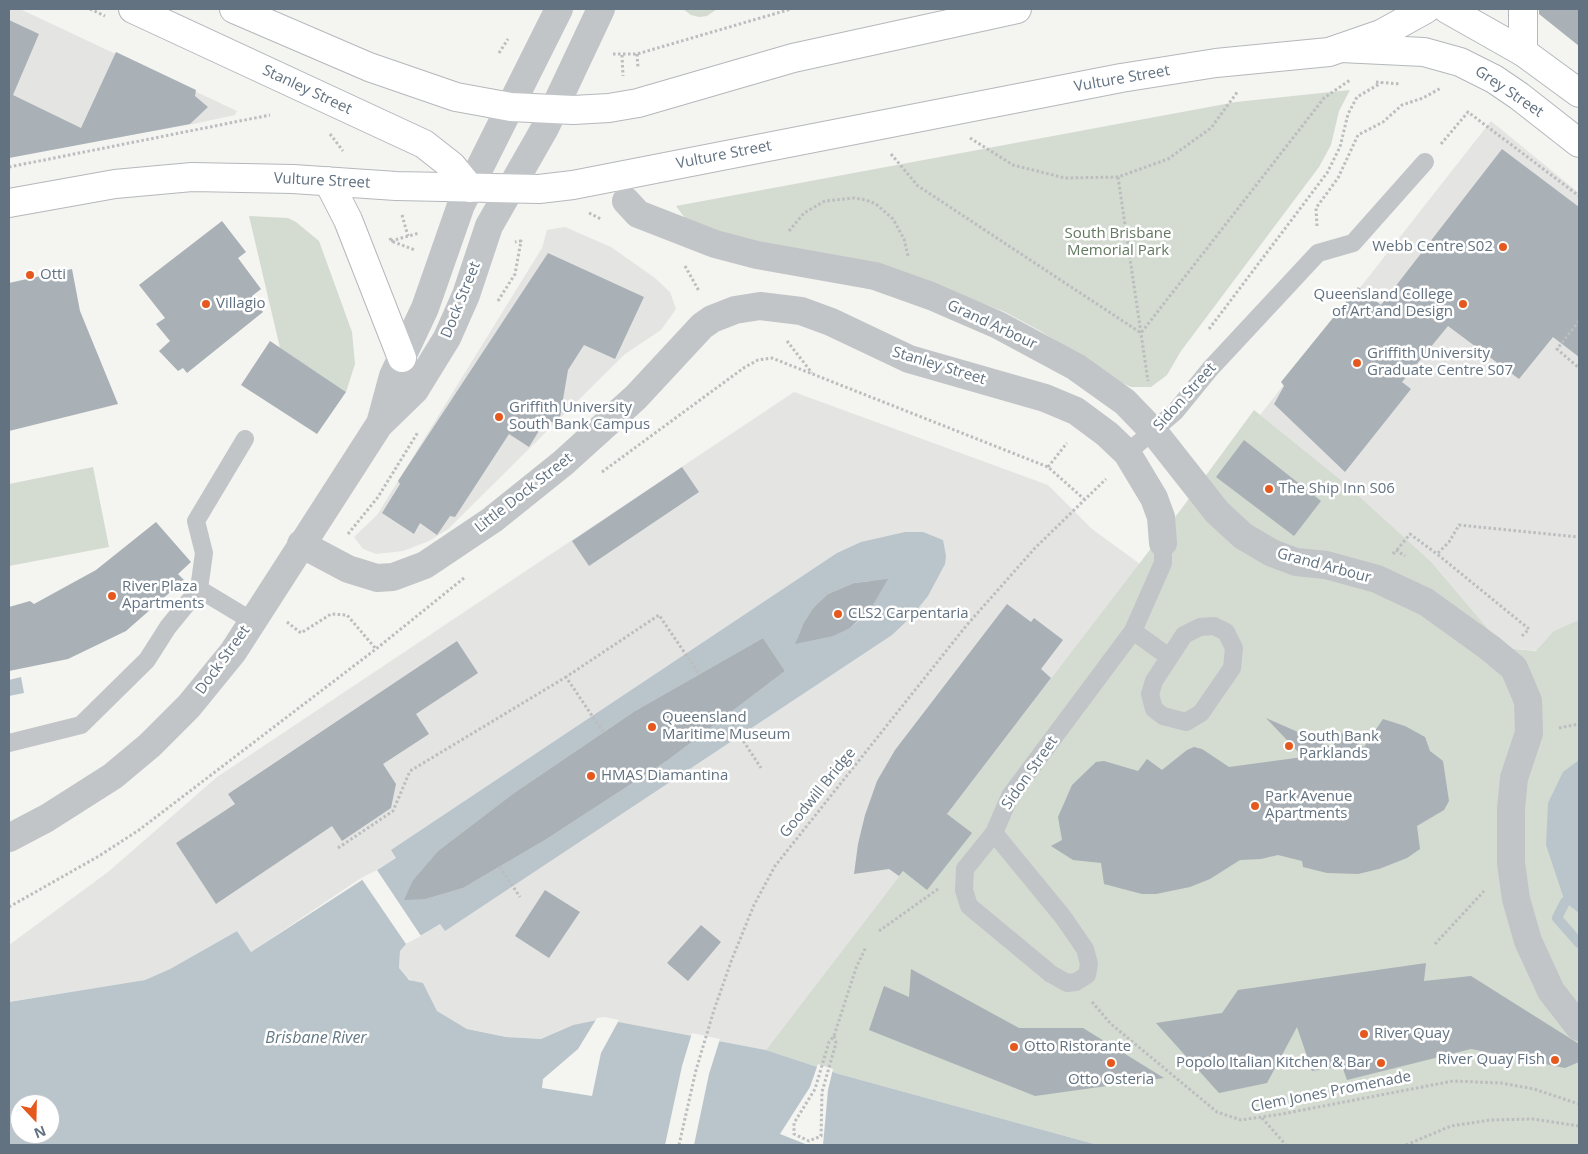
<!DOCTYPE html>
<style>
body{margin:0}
#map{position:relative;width:1588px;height:1154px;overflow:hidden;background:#f4f4f0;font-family:"Open Sans",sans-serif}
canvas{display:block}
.frame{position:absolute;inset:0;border:10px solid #627281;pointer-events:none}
.north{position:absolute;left:10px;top:1094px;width:50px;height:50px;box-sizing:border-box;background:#fff;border:1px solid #c0c7cd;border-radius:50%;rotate:159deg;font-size:14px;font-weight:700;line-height:20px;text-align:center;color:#627281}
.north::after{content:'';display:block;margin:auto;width:18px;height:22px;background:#e6591e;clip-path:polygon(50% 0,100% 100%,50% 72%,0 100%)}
</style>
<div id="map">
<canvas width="1588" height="1154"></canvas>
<div class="frame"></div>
<div class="north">N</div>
</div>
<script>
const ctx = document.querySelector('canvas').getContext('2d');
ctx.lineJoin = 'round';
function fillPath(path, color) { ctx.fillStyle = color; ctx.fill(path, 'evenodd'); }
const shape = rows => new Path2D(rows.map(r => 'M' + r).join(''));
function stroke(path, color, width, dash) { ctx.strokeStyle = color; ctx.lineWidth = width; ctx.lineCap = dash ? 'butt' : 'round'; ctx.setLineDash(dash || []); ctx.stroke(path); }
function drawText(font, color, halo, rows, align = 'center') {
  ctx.font = font + ' "Open Sans",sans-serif'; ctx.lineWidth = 5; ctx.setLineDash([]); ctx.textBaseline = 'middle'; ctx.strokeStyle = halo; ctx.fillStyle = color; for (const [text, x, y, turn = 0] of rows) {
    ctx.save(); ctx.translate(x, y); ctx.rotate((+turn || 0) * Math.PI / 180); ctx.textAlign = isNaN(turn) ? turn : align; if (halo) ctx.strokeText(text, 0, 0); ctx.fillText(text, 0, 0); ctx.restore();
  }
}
const built = shape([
 [9,9,20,9,237,111,235,115,193,124,9,157],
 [1491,121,1579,193,1579,654,1504,648,1341,480,1260,415],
 [565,227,611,247,655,278,670,292,676,309,661,330,625,354,448,529,429,541,403,551,376,554,363,549,354,537,377,515,542,248,547,230],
 [794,392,1048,485,1092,529,1140,564,766,1050,618,1022,573,1025,541,1039,506,1037,467,1029,437,1011,423,983,416,983,403,975,399,968,400,951,361,878,251,952,237,931,170,969,145,980,9,1002,9,945,108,872,217,777]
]);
const green = shape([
 [683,9,717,9,707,16,699,17,691,15],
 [1350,90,1339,111,1331,145,1319,167,1181,351,1167,375,1151,387,1131,387,1122,383,1042,332,1005,312,969,298,712,232,685,218,676,206,1236,102],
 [249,216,288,218,296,222,319,241,352,332,355,364,346,392,280,348],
 [1254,410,1341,480,1431,562,1504,648,1536,651,1554,631,1579,620,1579,1145,1098,1145,839,1074,766,1050,1182,508],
 [93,467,109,547,9,566,9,484]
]);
const water = shape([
 [905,532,923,532,943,540,946,556,945,564,928,596,911,617,892,635,445,931,440,924,406,944,400,951,399,968,409,980,423,983,437,1011,467,1029,506,1037,541,1039,573,1025,603,1019,766,1050,839,1074,1098,1145,9,1145,9,1002,145,980,170,969,237,931,251,952,396,858,391,850,837,553,861,542],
 [869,581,883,582,871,608,861,619,850,628,797,639,804,622,814,607,828,594,854,583],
 [763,638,785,671,668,760,545,840,463,888,426,899,408,897,413,880,438,851,514,793,635,711],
 [20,1104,50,1104,50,1134,20,1134],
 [21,677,24,693,9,696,9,680],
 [1579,760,1579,913,1565,902,1546,845,1548,803,1563,772]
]);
const pier = shape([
 [377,870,421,936,406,944,361,878],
 [604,1017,619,1020,601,1053,592,1096,542,1088,543,1079,578,1049,597,1018],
 [692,1033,720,1039,709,1074,694,1145,665,1145,682,1066],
 [818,1064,833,1069,828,1090,823,1145,808,1145,780,1134,810,1087]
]);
const stream = shape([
 [1565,902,1557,918,1579,943]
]);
const building = shape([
 [1539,9,1579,9,1579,46,1539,14],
 [9,20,39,34,13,95,81,128,116,52,196,90,195,96,208,107,190,124,9,158],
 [1502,149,1579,207,1579,357,1553,337,1519,379,1448,326,1402,382,1411,389,1345,472,1274,404,1284,386,1281,382,1358,287,1381,305],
 [222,221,246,252,238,258,261,289,252,296,263,312,187,373,183,368,178,371,159,351,170,341,156,324,165,318,139,285],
 [548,253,644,297,615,359,584,345,568,370,559,423,545,421,529,447,509,434,455,517,450,516,437,535,420,523,414,534,382,513,400,484,398,481],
 [72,269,80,311,118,404,9,431,9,283],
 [270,341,346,392,317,434,241,385],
 [1244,440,1321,501,1294,536,1216,477],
 [682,467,699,492,589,566,572,541],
 [156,522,191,562,178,574,184,580,126,631,68,659,9,671,9,607,30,601,34,604,96,570],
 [888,579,871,608,850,628,833,636,795,644,804,622,814,607,828,594,854,583],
 [1007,604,1031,622,1034,618,1063,640,1041,669,1051,678,947,814,972,833,927,890,903,871,899,876,889,869,854,874,858,844,865,815,877,781,895,750],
 [763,638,785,671,668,760,545,840,463,888,426,899,404,900,413,880,438,851,514,793,635,711],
 [457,641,478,673,416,714,429,734,383,764,396,784,391,808,342,841,332,826,216,904,176,843,235,804,228,794],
 [1266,718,1332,747,1342,733,1364,747,1383,719,1405,726,1425,737,1430,751,1443,761,1449,801,1444,810,1417,826,1420,849,1407,858,1379,869,1358,874,1327,873,1303,867,1302,861,1278,855,1261,859,1240,860,1210,879,1190,887,1156,894,1142,894,1104,884,1101,863,1073,860,1051,846,1062,840,1058,817,1072,785,1096,762,1104,761,1138,771,1147,759,1162,770,1187,750,1194,747,1202,749,1229,767,1303,757],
 [545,890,580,912,549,958,515,936],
 [701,925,721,942,688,981,667,963],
 [1426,963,1424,981,1471,976,1579,1044,1579,1062,1565,1068,1471,1049,1347,1080,1342,1066,1312,1071,1297,1027,1267,1083,1219,1093,1156,1023,1222,1013,1238,990],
 [911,969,1019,1028,1083,1028,1164,1078,1035,1096,869,1030,884,986,909,997]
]);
const path = shape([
 [90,9,105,16],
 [499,53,508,39],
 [613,54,637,54,791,9],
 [637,54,638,68],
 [622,55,623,76],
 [1376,82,1400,84],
 [330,134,343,151],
 [970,138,1013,165,1065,178,1118,177,1168,159,1211,128,1238,91],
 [1441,144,1468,112,1579,196],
 [891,154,918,186,1141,333,1324,98,1350,80],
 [9,167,270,115],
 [1118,177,1148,381],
 [589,213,601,219],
 [402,215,408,236],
 [1317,226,1316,208,1338,178,1358,135,1383,122,1402,105,1423,98,1441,88],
 [789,231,804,213,825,201,854,198,866,200,876,204,893,219,904,239,908,256],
 [390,238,391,241,415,250],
 [391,241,419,233],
 [685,266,699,291],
 [498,301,515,274,521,241,515,242],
 [1579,321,1557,349,1579,368],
 [1209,329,1327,173,1340,147,1348,114,1357,97,1381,83],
 [787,341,812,373],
 [1048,467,1067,443],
 [602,472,745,367,758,360,772,358,1048,467,1084,499],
 [348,534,378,497,418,432],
 [1397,550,1410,534,1437,554],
 [1393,554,1396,550,1405,556],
 [287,622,301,633,331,614,347,615,376,649],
 [1522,636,1529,629,1437,554,1449,542,1459,525,1579,537],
 [727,716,761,768],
 [1559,728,1579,724],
 [603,732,566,677,659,615,699,674],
 [338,848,393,811,410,771,566,677],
 [500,867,520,897],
 [9,907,99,856,139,830,376,649,464,578],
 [879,931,938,889],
 [1435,944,1484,891],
 [1092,1002,1111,1024,1217,1112,1241,1120,1282,1114,1453,1081,1501,1083,1534,1089,1579,1104],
 [834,1036,836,1043,822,1092,821,1136,809,1141,794,1134,794,1123,815,1089,829,1042,834,1036,856,968,866,947],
 [1262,1118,1286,1145],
 [679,1145,696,1070,714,1010,732,959,754,905,775,866,966,626,1035,548,1106,479],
 [1406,1145,1451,1126,1490,1120,1533,1119,1579,1126]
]);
const lane = shape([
 [1127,453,1175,412,1210,369,1318,253,1353,243,1425,162],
 [199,589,204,553,196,521,245,439],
 [1214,626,1226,632,1234,648,1232,668,1201,713,1186,722,1163,716,1154,709,1150,694,1154,681,1184,635,1200,627,1214,626],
 [1133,631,1169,657],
 [9,743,81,725,147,660,168,627,199,589,252,621],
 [994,833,1063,917,1085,949,1089,964,1087,975,1076,982,1067,983,1051,974,969,906,964,890,965,869,994,833,1010,796,1133,631,1163,563,1163,543]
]);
const street = shape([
 [626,201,638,214,715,244,757,255,875,276,931,296,998,325,1076,367,1125,402,1154,432,1217,512,1243,536,1272,553,1296,562,1326,565,1377,579,1426,602,1490,648,1514,668,1528,701,1529,733,1514,778,1511,809,1511,863,1516,899,1528,941,1551,991,1579,1027],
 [380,424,393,376,425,308,461,205,559,9],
 [301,544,348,569,377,578,393,577,425,565,492,520,563,463,636,397,702,326,712,319,735,310,760,306,801,311,831,322,909,359,1045,398,1076,411,1107,434,1127,453,1154,498,1161,517,1163,543],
 [9,838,47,818,113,776,150,745,189,706,233,652,379,425,415,390,447,338,466,295,489,226,545,128,601,9]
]);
const secondary = shape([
 [133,9,424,144,452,166,470,188],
 [1447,9,1523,52,1579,93],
 [1341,48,1424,52,1460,62,1494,79,1519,96,1579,143]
]);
const primary = shape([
 [234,9,369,67,456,97,511,107,573,110,609,108,638,103,793,58,1017,9],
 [1523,9,1523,52],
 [328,181,348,220,402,358],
 [9,203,115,184,192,177,293,179,396,186,539,189,573,185,1121,78,1216,63,1329,52,1381,34,1426,9]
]);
const markers = [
 [1503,247,5,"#e6591e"],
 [30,275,5,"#e6591e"],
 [206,304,5,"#e6591e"],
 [1463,304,5,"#e6591e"],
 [1357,363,5,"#e6591e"],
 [499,417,5,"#e6591e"],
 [1269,489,5,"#e6591e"],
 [112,596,5,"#e6591e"],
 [838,614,5,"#e6591e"],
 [652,727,5,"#e6591e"],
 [1289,746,5,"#e6591e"],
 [591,776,5,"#e6591e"],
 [1255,806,5,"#e6591e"],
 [1364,1034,5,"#e6591e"],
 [1014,1047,5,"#e6591e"],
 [1555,1060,5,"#e6591e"],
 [1111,1063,5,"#e6591e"],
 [1381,1063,5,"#e6591e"]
];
const streetNames = [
 ["Vulture Street",1122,79,-10],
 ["Stanley Street",307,90,25],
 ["Grey Street",1509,92,34],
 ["Vulture Street",724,155,-11],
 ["Vulture Street",322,181,3],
 ["Dock Street",461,300,-68],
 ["Grand Arbour",992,325,25],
 ["Stanley Street",939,366,17],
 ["Sidon Street",1185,397,-48],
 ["Little Dock Street",524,493,-38],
 ["Grand Arbour",1324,566,15],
 ["Dock Street",223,660,-54],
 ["Sidon Street",1030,773,-55],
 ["Goodwill Bridge",818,793,-51],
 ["Clem Jones Promenade",1331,1092,-11]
];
const parkNames = [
 ["South Brisbane",1118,234],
 ["Memorial Park",1118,251]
];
const poiNames = [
 ["Webb Centre S02",1493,247,"right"],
 ["Otti",40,275],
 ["Queensland College",1453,295,"right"],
 ["of Art and Design",1453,312,"right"],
 ["Villagio",216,304],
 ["Griffith University",1367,354],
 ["Graduate Centre S07",1367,371],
 ["Griffith University",509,408],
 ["South Bank Campus",509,425],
 ["The Ship Inn S06",1279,489],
 ["River Plaza",122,587],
 ["Apartments",122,604],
 ["CLS2 Carpentaria",848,614],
 ["Queensland",662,718],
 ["Maritime Museum",662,735],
 ["South Bank",1299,737],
 ["Parklands",1299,754],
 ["HMAS Diamantina",601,776],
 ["Park Avenue",1265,797],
 ["Apartments",1265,814],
 ["River Quay",1374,1034],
 ["Otto Ristorante",1024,1047],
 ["River Quay Fish",1545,1060,"right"],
 ["Popolo Italian Kitchen & Bar",1371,1063,"right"],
 ["Otto Osteria",1111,1080,"center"]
];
const waterNames = [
 ["Brisbane River",316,1038]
];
fillPath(built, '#e4e5e3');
fillPath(green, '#d4dbd1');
fillPath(water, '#bac5cb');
fillPath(pier, '#f4f4f0');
stroke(stream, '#bac5cb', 10);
fillPath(building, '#a9b0b6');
stroke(secondary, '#b3b8bc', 30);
stroke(primary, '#b4b8bc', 30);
stroke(path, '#bbbdbf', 3, [2.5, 2.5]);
stroke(lane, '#c1c5c8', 18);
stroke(street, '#c1c5c8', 28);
stroke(secondary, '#fff', 28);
stroke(primary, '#fff', 28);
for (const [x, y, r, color] of markers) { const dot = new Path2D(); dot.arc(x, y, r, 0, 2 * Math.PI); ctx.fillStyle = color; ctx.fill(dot); stroke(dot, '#fff', 2); }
drawText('15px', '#627281', '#fff', streetNames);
drawText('15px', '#647961', '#fff', parkNames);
drawText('15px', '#627281', '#fff', poiNames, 'left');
drawText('italic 16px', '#637a86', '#fff', waterNames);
</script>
